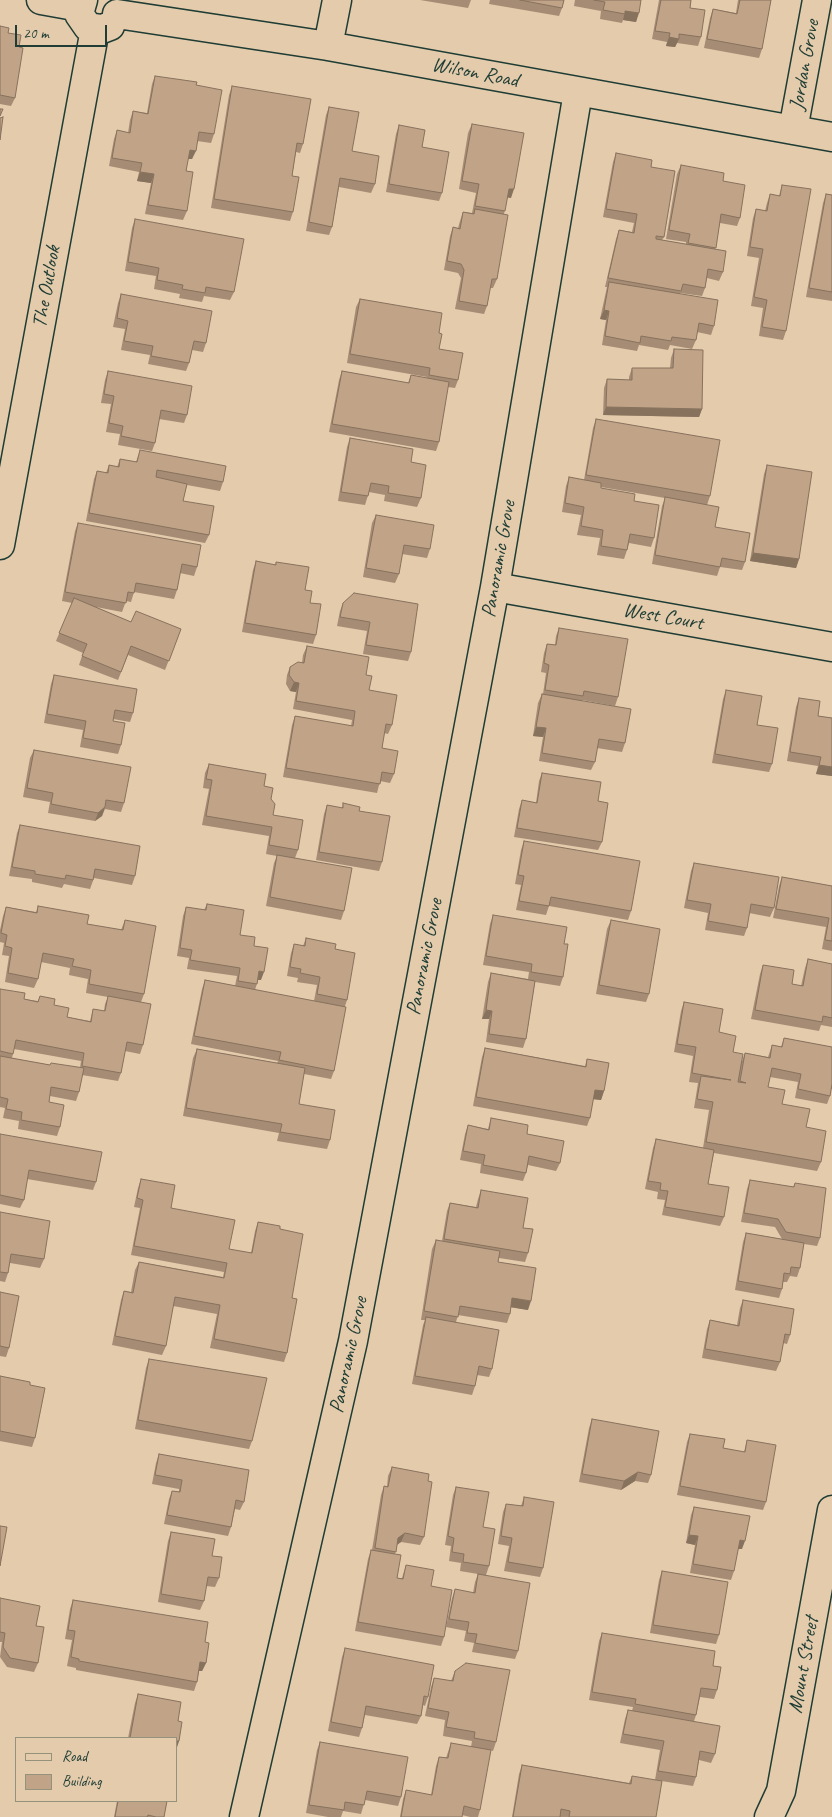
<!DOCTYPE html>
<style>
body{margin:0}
#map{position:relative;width:832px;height:1817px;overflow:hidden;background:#e4cbac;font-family:Caveat,sans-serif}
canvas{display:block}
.legend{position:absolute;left:15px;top:1737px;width:162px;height:65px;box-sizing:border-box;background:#e4cbac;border:1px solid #95927c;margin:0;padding:6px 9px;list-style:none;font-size:15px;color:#1f3d34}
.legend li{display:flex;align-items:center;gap:10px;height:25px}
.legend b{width:25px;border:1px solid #95927c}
.scale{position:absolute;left:15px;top:25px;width:92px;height:22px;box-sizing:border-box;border:2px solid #1f3d34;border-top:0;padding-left:6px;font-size:15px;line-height:18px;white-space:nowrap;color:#1f3d34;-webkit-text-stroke:4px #e4cbac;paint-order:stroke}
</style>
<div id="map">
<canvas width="832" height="1817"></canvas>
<ul class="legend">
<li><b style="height:6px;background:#e4cbac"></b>Road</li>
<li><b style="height:14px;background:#c1a387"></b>Building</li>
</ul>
<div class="scale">20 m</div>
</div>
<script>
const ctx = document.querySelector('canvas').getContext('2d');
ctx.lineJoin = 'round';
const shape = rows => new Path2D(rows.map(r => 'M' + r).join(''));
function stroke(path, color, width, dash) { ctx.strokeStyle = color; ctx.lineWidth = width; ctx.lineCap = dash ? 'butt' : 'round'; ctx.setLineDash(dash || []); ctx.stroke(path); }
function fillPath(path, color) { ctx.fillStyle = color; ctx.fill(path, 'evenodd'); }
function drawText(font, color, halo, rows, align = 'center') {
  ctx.font = font + ' Caveat,sans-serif'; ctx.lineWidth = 5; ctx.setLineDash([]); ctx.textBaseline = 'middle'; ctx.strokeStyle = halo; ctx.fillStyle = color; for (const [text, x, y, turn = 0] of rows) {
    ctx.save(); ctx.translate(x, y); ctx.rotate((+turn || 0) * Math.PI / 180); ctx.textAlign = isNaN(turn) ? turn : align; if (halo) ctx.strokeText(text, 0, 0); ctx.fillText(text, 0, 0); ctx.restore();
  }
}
const minor = shape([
 [41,0,80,7],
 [83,0,79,14,88,27,102,29,110,26],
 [117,14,328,46,832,137],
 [328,46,337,0],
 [793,130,817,0],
 [0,545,95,29],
 [495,587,832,647],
 [244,1817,353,1341,495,587,578,92],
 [769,1817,781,1791,832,1510]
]);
const wall = shape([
 [420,0,471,0,468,8],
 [490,0,564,0,562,8,559,16,489,4],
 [575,0,641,0,636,22,623,20,622,23,600,19,601,11,574,6],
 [659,0,691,0,690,8,701,37,698,46,677,43,675,47,666,46,667,42,652,39],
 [738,0,771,0,762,49,759,58,704,48,710,18,713,9,736,13],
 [0,26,8,33,19,47,15,98,11,106,0,104],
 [155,76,196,85,214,134,211,143,197,141,192,159,188,159,186,171,187,211,183,220,145,214,151,183,137,181,139,172,109,166,114,139,117,130,128,133,130,120,133,111,147,113,152,84],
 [232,86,303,144,300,153,296,152,292,176,293,212,290,221,211,208,229,95],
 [329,107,352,151,375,184,371,193,339,187,332,227,329,235,306,231,326,115],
 [472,124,511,198,507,197,504,214,497,279,493,288,490,288,487,306,484,314,455,309,461,278,458,273,444,270,450,236,453,227,458,228,460,221,463,212,472,213,476,193,459,189,468,133],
 [399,125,422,147,442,193,439,201,386,192,396,134],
 [616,153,651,167,664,237,662,240,686,244,686,242,666,239,677,174,681,165,723,181,740,218,737,226,720,223,715,249,723,272,719,281,707,278,705,288,702,296,680,293,680,294,714,326,711,335,697,332,696,340,692,349,670,345,668,350,639,345,637,351,602,345,606,320,600,319,607,287,605,287,616,239,619,230,632,232,634,223,603,217,613,162],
 [782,185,786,331,783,340,759,336,763,308,751,306,759,258,747,256,753,218,756,209,765,211,767,203,770,194,779,196],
 [826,194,832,195,832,301,806,297,823,203],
 [135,219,234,292,230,300,204,296,202,302,179,298,180,294,154,289,156,276,125,271,132,228],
 [121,294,206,343,203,352,192,350,189,363,186,371,148,364,150,355,121,350,125,329,113,327,118,303],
 [360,299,439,333,439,349,458,380,455,388,448,387,439,442,436,451,329,432,339,380,342,371,408,383,411,375,427,378,427,377,347,363,356,307],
 [674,349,702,409,699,417,603,415,604,388,607,379,629,380,629,377,632,368,670,368,671,358],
 [108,371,187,415,184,423,159,419,155,443,152,451,118,445,120,434,106,432,111,404,101,403,105,380],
 [596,419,710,496,707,505,715,527,745,562,742,570,720,567,717,576,652,564,662,506,665,498,601,487,601,488,634,501,654,538,651,547,629,543,627,550,624,559,597,555,600,538,577,535,581,515,562,512,566,486,569,477,584,480,593,428],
 [350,438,411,462,421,498,417,507,384,501,385,495,369,492,365,505,338,501,347,447],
 [140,450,223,482,220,491,187,485,183,501,209,535,205,543,86,521,94,479,97,471,106,473,109,465,117,467,120,459,136,462],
 [767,465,799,559,796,568,750,561,764,474],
 [376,515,430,549,427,558,402,554,399,574,395,583,363,577,372,523],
 [78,523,197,567,194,576,180,573,177,590,174,599,134,592,131,602,126,601,122,612,96,607,131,622,181,629,165,670,128,655,118,680,79,665,83,653,56,641,72,603,62,601,75,531],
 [256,561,275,565,276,562,305,590,310,603,316,635,313,644,242,632,253,570],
 [343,603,411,652,408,661,363,654,367,631,337,626,340,611],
 [559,628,618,697,615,706,582,700,625,743,622,752,597,748,595,762,591,770,539,761,543,737,533,736,538,703,542,694,543,694,546,673,541,672,544,653,547,644,555,645,556,636],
 [307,646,366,675,369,690,392,725,388,734,384,733,382,748,394,774,390,783,380,781,377,793,283,777,292,725,295,716,351,726,352,720,293,709,296,692,290,691,286,684,287,675,290,667,302,663,303,655],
 [54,675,133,713,130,722,113,719,113,721,121,745,118,754,80,747,83,730,44,723,51,684],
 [726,690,757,725,772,764,769,772,712,763,723,699],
 [799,698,818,716,832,718,832,776,816,774,818,766,787,761,796,707],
 [34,750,124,803,121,812,105,809,102,816,95,821,48,813,50,802,23,797,30,758],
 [209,764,264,786,271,799,273,815,298,850,295,858,344,911,341,920,266,906,274,863,277,856,266,854,269,836,202,825,209,789,203,788,205,773],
 [542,773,598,801,602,842,598,850,514,837,519,809,522,800,536,803,539,781],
 [343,803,359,811,382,862,379,871,316,860,324,814,327,805,342,808],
 [20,825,135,876,132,885,94,878,90,889,64,884,62,888,32,882,32,879,9,876,17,833],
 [524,841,631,911,628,920,549,906,546,915,516,910,521,885,515,884,521,850],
 [694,863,774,908,770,917,749,913,747,928,744,936,705,930,708,913,684,908,691,871],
 [782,877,832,886,832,951,822,949,826,927,773,918,779,886],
 [207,904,240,935,254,946,261,980,258,980,255,990,314,1001,317,985,297,982,298,978,287,976,291,953,294,944,303,946,306,938,335,949,347,1000,345,1006,334,1071,331,1079,304,1074,299,1104,330,1140,327,1149,277,1141,279,1133,183,1116,193,1058,197,1049,277,1063,278,1061,191,1044,202,989,205,980,235,986,237,976,187,969,189,958,177,956,183,916,186,907,204,910],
 [38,906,87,924,121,930,125,920,144,994,141,1002,143,1045,140,1054,125,1051,121,1073,118,1081,82,1075,79,1092,76,1101,50,1096,49,1102,60,1127,57,1136,18,1129,19,1121,3,1118,5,1108,0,1107,0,989,24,999,38,1001,40,996,54,1005,67,1017,90,1021,93,1009,104,1011,105,1004,108,997,86,993,88,979,69,975,70,968,41,962,38,979,34,988,5,982,9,956,2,955,4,943,0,942,0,930,3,916,6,907,36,912],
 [14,1049,81,1061,80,1068,50,1065,12,1058],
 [493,915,564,944,563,977,560,986,535,982,526,1039,523,1048,486,1042,489,1019,482,1019,488,982,491,973,528,979,529,972,483,965,490,924],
 [611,920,649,994,646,1002,596,994,607,929],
 [808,959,832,964,832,1027,821,1025,819,1031,751,1019,760,974,763,965,792,984,801,986,805,968],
 [684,1002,719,1032,733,1052,742,1061,745,1053,768,1057,772,1045,781,1047,784,1038,832,1047,832,1089,831,1089,830,1096,827,1104,795,1098,798,1082,770,1077,768,1087,782,1104,806,1127,821,1162,817,1171,714,1153,708,1184,724,1217,720,1226,662,1215,665,1200,657,1199,658,1192,645,1189,653,1148,656,1139,703,1148,709,1110,694,1108,698,1083,689,1082,693,1056,674,1052,681,1011],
 [485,1048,585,1066,587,1059,604,1091,601,1100,593,1099,590,1118,587,1126,473,1106,482,1057],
 [491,1118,527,1134,560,1163,556,1171,528,1165,526,1173,523,1181,480,1173,481,1164,460,1160,465,1134,468,1125,488,1129],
 [0,1134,96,1182,93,1190,27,1179,24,1200,20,1208,0,1204],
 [141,1179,171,1208,229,1249,251,1253,255,1231,258,1222,280,1229,292,1298,287,1353,284,1362,210,1348,217,1314,173,1306,166,1346,162,1355,112,1345,121,1300,124,1291,131,1292,135,1270,139,1262,223,1277,224,1272,131,1255,140,1208,134,1207,138,1188],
 [750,1180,793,1187,795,1183,820,1238,817,1246,804,1244,800,1268,797,1277,790,1276,787,1282,783,1282,782,1289,779,1298,735,1290,743,1242,746,1233,782,1239,775,1227,741,1222,747,1189],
 [481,1190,523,1228,528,1253,525,1262,499,1258,498,1262,528,1310,511,1307,510,1314,507,1323,458,1315,456,1322,492,1369,489,1377,477,1375,475,1386,472,1395,412,1384,423,1325,425,1320,421,1320,432,1249,436,1240,442,1241,447,1211,450,1203,476,1207,478,1199],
 [0,1212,44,1259,40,1268,10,1263,8,1273,5,1282,0,1281],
 [0,1292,9,1348,6,1357,0,1356],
 [743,1300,790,1335,787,1344,783,1343,780,1362,776,1371,702,1358,707,1329,710,1320,737,1325,740,1308],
 [149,1359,252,1441,249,1449,135,1429,146,1368],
 [0,1376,30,1385,35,1438,32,1447,0,1441],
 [592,1419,651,1475,648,1483,635,1481,621,1490,579,1482,589,1428],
 [690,1434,723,1448,744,1452,747,1440,766,1502,763,1510,677,1495,687,1442],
 [159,1454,244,1502,240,1510,235,1509,231,1527,228,1536,164,1524,169,1499,172,1491,179,1492,179,1489,152,1484,156,1463],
 [392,1467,428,1481,424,1537,420,1545,401,1542,397,1545,395,1554,397,1578,402,1578,406,1565,431,1586,444,1637,441,1646,355,1631,368,1559,371,1550,372,1550,381,1495,384,1486,387,1487,388,1476],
 [456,1487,483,1527,489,1566,486,1575,518,1651,515,1659,472,1652,474,1643,464,1641,466,1631,446,1627,452,1598,455,1589,473,1593,475,1582,478,1574,460,1571,461,1563,449,1561,451,1546,445,1545,453,1495],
 [524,1497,543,1568,540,1577,504,1571,509,1546,498,1544,503,1512,506,1504,521,1506],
 [694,1507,742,1549,738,1549,734,1571,731,1580,690,1573,695,1545,686,1543,691,1515],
 [171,1532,212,1556,219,1578,215,1587,206,1586,204,1601,200,1610,158,1602,168,1541],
 [662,1571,719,1635,716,1644,650,1633,659,1580],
 [0,1598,36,1626,38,1663,34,1672,7,1667,0,1657,2,1642,0,1642],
 [73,1600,205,1642,206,1663,202,1671,199,1671,197,1682,194,1691,76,1670,76,1668,67,1666,72,1640,65,1639,70,1609],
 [602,1633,713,1666,717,1690,714,1699,700,1697,696,1715,694,1721,715,1754,711,1763,699,1760,696,1777,693,1786,655,1780,660,1750,620,1743,625,1719,628,1710,632,1711,633,1707,589,1700,599,1641],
 [345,1648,428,1697,425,1706,423,1705,421,1716,417,1724,365,1715,362,1728,359,1737,328,1731,342,1657],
 [455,1671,496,1742,493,1751,490,1750,480,1810,478,1817,470,1817,462,1815,462,1817,400,1817,403,1799,406,1790,431,1795,436,1766,439,1757,446,1758,451,1743,471,1747,472,1741,443,1736,445,1720,425,1716,431,1687,434,1678,451,1681],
 [138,1694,178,1721,179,1741,176,1750,176,1738,128,1738,135,1703],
 [320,1742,401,1797,398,1806,365,1800,361,1814,343,1811,341,1817,328,1817,306,1813,317,1750],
 [522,1765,629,1783,632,1776,656,1817,512,1817,519,1774],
 [117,1801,167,1801,164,1817,114,1817]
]);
const shadedWall = shape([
 [625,11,639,13,636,22,623,20],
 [669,37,679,39,675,47,666,46],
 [190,150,196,151,192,159,187,159],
 [140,172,154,174,151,183,137,181],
 [509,189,514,189,511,198,506,197],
 [604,310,609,311,606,320,600,319],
 [606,407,702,409,699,417,603,415],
 [753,553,799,559,796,568,750,561],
 [294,682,299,683,296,692,290,691],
 [536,727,546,728,543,737,533,736],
 [819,765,832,767,832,776,816,774],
 [105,807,102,816,95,821,98,813],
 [259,971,264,972,261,980,256,980],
 [486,1010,492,1011,489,1019,482,1019],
 [595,1090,604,1091,601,1100,592,1099],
 [512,1298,531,1301,528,1310,509,1307],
 [638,1472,635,1481,621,1490,624,1481],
 [405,1533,401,1542,395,1546,398,1538],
 [689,1535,698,1536,695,1545,686,1543],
 [740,1540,745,1541,742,1549,737,1549],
 [200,1662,206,1663,202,1671,197,1671],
 [176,1741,179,1741,176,1750]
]);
const building = shape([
 [520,0,564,0,562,8,520,0],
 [594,0,641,0,639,13,625,11,625,14,603,10,605,2,594,0],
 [661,0,691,0,690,8,705,10,701,37,679,34,679,39,669,37,670,33,655,31,661,0],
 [740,0,771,0,762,49,707,39,713,9,737,14,740,0],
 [0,26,9,28,8,33,21,35,19,47,23,48,15,98,0,95,0,26],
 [155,76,197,82,196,85,222,90,214,134,199,132,196,151,190,150,186,171,193,172,187,211,148,205,154,174,140,172,142,163,112,158,117,130,130,133,133,111,148,114,155,76],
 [232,86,311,99,303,144,297,143,292,176,299,177,293,212,214,199,232,86],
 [329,107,359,112,352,151,379,156,375,184,340,178,332,227,309,222,329,107],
 [0,109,3,109,0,116,0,109],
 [3,117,0,140,0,118,3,117],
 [472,124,524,133,514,189,509,189,505,211,475,206,479,184,462,181,472,124],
 [399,125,425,130,422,147,449,152,442,193,389,184,399,125],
 [616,153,652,160,651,167,675,171,664,237,656,236,656,239,726,251,723,272,708,269,705,288,683,284,681,291,608,278,619,230,634,233,637,214,606,209,616,153],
 [681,165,724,173,723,181,745,185,740,218,721,214,716,248,688,243,690,234,669,230,681,165],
 [782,185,811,189,786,331,762,327,767,300,754,297,763,249,750,247,756,209,767,211,770,194,780,196,782,185],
 [826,194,832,195,832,292,809,288,826,194],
 [475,209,508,215,497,279,492,279,487,306,459,301,464,270,461,264,447,261,453,227,460,229,463,212,474,214,475,209],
 [135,219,244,239,234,292,206,287,205,293,182,289,183,285,157,280,159,268,128,262,135,219],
 [609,282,718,300,714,326,699,323,696,340,672,337,671,341,641,336,640,343,605,336,609,311,604,310,609,282],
 [121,294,212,311,206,343,194,341,189,363,151,356,153,346,124,341,128,321,117,318,121,294],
 [360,299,442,313,439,333,442,334,439,349,463,353,458,380,429,375,430,368,350,354,360,299],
 [674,349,703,350,702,409,606,407,607,379,632,380,632,368,673,368,674,349],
 [108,371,192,386,187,415,161,410,155,443,121,436,123,426,109,423,114,396,104,394,108,371],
 [342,371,409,383,411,375,449,382,439,442,332,424,342,371],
 [596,419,720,440,710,496,586,475,596,419],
 [350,438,413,449,411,462,426,465,421,498,388,493,389,486,371,483,368,496,341,492,350,438],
 [140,450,226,466,223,482,157,470,156,477,187,484,183,501,214,506,209,535,89,513,97,471,108,473,109,465,119,467,120,459,137,462,140,450],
 [767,465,812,472,799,559,753,553,767,465],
 [569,477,601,483,601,488,635,494,634,501,659,505,654,538,630,534,627,550,601,546,603,530,581,526,584,507,565,503,569,477],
 [665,497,719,507,715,527,750,533,745,562,722,558,720,567,655,555,665,497],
 [376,515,434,525,430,549,404,545,399,574,366,568,376,515],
 [78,523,201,545,197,567,182,564,177,590,136,583,134,593,128,592,126,603,65,592,78,523],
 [256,561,276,565,276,562,309,567,305,590,312,591,310,603,321,604,316,635,245,623,256,561],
 [354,593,418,604,411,652,366,645,370,622,340,617,343,603,354,593],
 [74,598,131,622,136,611,181,629,169,661,131,646,121,672,82,656,87,644,59,633,74,598],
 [559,628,628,639,618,697,584,691,583,696,545,690,549,665,544,663,547,644,556,645,559,628],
 [307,646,369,657,366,675,372,676,369,690,397,695,392,725,386,724,382,748,398,751,394,774,382,772,380,784,286,768,295,716,353,726,354,719,355,711,296,701,299,683,294,682,289,675,290,667,298,662,304,663,307,646],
 [54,675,137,689,133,713,115,710,113,721,125,723,121,745,83,738,86,721,47,714,54,675],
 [726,690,762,696,757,725,778,728,772,764,715,754,726,690],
 [542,694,631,709,625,743,599,739,595,762,542,753,546,728,536,727,542,694],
 [799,698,820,701,818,716,832,718,832,767,819,765,821,757,790,752,799,698],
 [34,750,131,767,124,803,106,800,105,807,98,813,51,804,53,793,27,788,34,750],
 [209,764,266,774,264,786,273,788,271,799,275,804,273,815,303,820,298,850,269,845,272,827,206,816,212,780,206,779,209,764],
 [542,773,601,782,598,801,608,803,602,842,517,828,522,800,537,803,542,773],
 [343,803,360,807,359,811,390,816,382,862,319,852,327,805,343,808,343,803],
 [20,825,140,846,135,876,95,869,93,880,66,875,65,879,35,874,35,871,12,867,20,825],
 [524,841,640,861,631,911,551,897,549,906,519,901,524,876,518,875,524,841],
 [277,855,352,868,344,911,270,897,277,855],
 [694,863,779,877,774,908,751,904,747,928,708,921,711,904,687,900,694,863],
 [782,877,832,886,832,941,825,940,829,918,776,909,782,877],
 [207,904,244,910,240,935,255,937,254,946,268,948,264,972,259,971,257,984,238,981,240,968,190,960,192,950,180,948,186,907,206,910,207,904],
 [38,906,89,915,87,924,123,930,125,920,156,926,144,994,89,984,91,970,72,966,74,959,43,953,38,979,8,973,12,948,5,946,7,935,1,933,6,907,37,913,38,906],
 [493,915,567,927,564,944,568,944,563,977,531,972,532,964,486,956,493,915],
 [611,920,660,929,649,994,599,985,611,920],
 [306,938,336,944,335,949,355,953,347,1000,317,994,320,977,300,973,301,969,290,967,294,944,305,946,306,938],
 [808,959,832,964,832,1018,823,1016,822,1022,755,1010,763,965,794,970,792,984,803,986,808,959],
 [491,973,535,981,526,1039,489,1034,492,1011,486,1010,491,973],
 [205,980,346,1007,334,1071,279,1060,281,1052,194,1036,205,980],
 [0,989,25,993,24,999,38,1002,40,996,55,999,54,1005,69,1008,67,1017,91,1022,93,1009,105,1011,108,996,151,1004,143,1045,127,1042,121,1073,82,1066,84,1053,16,1040,13,1054,0,1051,0,989],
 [684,1002,723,1009,719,1032,736,1036,733,1052,743,1054,738,1082,746,1083,740,1081,745,1053,770,1058,772,1045,782,1047,784,1038,832,1047,832,1084,830,1096,798,1089,801,1074,772,1068,768,1087,785,1090,782,1104,810,1109,806,1127,826,1131,821,1162,706,1142,713,1102,697,1099,701,1076,731,1080,692,1073,696,1047,677,1044,684,1002],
 [485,1048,586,1067,587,1059,609,1063,604,1091,595,1090,590,1118,476,1097,485,1048],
 [197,1049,305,1068,299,1104,335,1110,330,1140,280,1132,282,1124,186,1108,197,1049],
 [0,1056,50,1065,51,1063,84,1068,79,1092,51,1087,49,1102,64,1105,60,1127,21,1120,22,1112,6,1109,8,1099,0,1097,0,1056],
 [491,1118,528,1125,527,1134,564,1141,560,1163,529,1156,526,1173,483,1165,485,1155,463,1151,468,1125,489,1130,491,1118],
 [0,1134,102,1152,96,1182,29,1170,24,1200,0,1195,0,1134],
 [656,1139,714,1150,708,1184,729,1187,724,1217,665,1207,668,1191,660,1190,661,1183,648,1181,656,1139],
 [141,1179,175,1185,171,1208,235,1220,229,1249,252,1253,258,1222,280,1226,280,1229,303,1234,292,1298,297,1299,287,1353,214,1339,220,1305,175,1297,166,1346,115,1336,124,1291,133,1293,139,1262,224,1278,227,1263,134,1246,143,1200,137,1198,141,1179],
 [750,1180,794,1187,795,1183,826,1188,820,1238,786,1232,778,1219,744,1213,750,1180],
 [481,1190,528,1198,523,1228,533,1229,528,1253,444,1239,450,1203,478,1208,481,1190],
 [0,1212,50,1221,44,1259,11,1254,8,1273,0,1272,0,1212],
 [746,1233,804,1243,800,1268,791,1267,790,1274,784,1273,782,1289,738,1281,746,1233],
 [436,1240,500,1251,498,1262,536,1268,531,1301,512,1298,510,1314,460,1306,458,1317,424,1311,436,1240],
 [0,1292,19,1296,9,1348,0,1346,0,1292],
 [743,1300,794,1309,790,1335,785,1334,780,1362,705,1349,710,1320,739,1326,743,1300],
 [426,1317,499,1330,492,1369,479,1366,475,1386,415,1376,426,1317],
 [149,1359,267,1378,252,1441,138,1420,149,1359],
 [0,1376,30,1382,30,1385,45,1388,35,1438,0,1431,0,1376],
 [592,1419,659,1431,651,1475,638,1472,624,1481,582,1474,592,1419],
 [690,1434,725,1439,723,1448,745,1452,747,1440,776,1445,766,1502,680,1486,690,1434],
 [159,1454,249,1470,244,1502,236,1500,231,1527,167,1515,172,1491,180,1492,182,1480,155,1475,159,1454],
 [392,1467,429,1474,428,1481,432,1482,424,1537,405,1533,398,1538,396,1552,375,1548,384,1486,388,1487,392,1467],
 [456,1487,489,1492,483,1527,495,1529,489,1566,463,1562,464,1554,452,1552,454,1538,448,1536,456,1487],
 [524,1497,554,1502,543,1568,508,1562,512,1538,501,1536,506,1504,523,1506,524,1497],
 [694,1507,750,1516,745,1541,740,1540,734,1571,693,1564,698,1536,689,1535,694,1507],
 [0,1526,7,1527,0,1566,0,1526],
 [171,1532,215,1539,212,1556,222,1557,219,1578,208,1577,204,1601,161,1594,171,1532],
 [371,1550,401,1555,397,1578,403,1579,406,1565,434,1570,431,1586,452,1590,444,1637,358,1622,371,1550],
 [662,1571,728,1582,719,1635,653,1625,662,1571],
 [478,1574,530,1583,518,1651,475,1643,477,1634,467,1633,469,1622,449,1619,455,1589,475,1593,478,1574],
 [0,1598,40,1606,36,1626,44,1627,38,1663,10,1658,3,1647,5,1633,0,1632,0,1598],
 [73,1600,208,1622,205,1642,209,1643,206,1663,200,1662,197,1682,79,1661,79,1659,71,1657,75,1631,68,1630,73,1600],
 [602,1633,715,1651,713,1666,721,1667,717,1690,701,1688,696,1715,635,1704,636,1699,592,1692,602,1633],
 [345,1648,434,1665,428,1697,424,1696,421,1716,366,1706,362,1728,331,1722,345,1648],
 [466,1663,510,1670,496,1742,474,1738,475,1732,446,1727,449,1712,428,1708,434,1678,453,1681,455,1671,466,1663],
 [138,1694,181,1702,178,1721,182,1722,179,1741,176,1741,176,1738,130,1738,138,1694],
 [628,1710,720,1726,715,1754,700,1751,696,1777,658,1771,664,1741,623,1734,628,1710],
 [320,1742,408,1757,401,1797,367,1791,364,1805,345,1802,344,1810,309,1805,320,1742],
 [451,1743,491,1750,480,1810,464,1806,462,1817,401,1817,406,1790,432,1795,439,1757,448,1758,451,1743],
 [522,1765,631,1784,632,1776,662,1781,656,1817,569,1817,570,1811,561,1809,560,1817,513,1817,522,1765],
 [118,1801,167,1801,164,1817,156,1817,148,1815,147,1817,115,1817,118,1801]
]);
const streetNames = [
 ["Jordan Grove",805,65,-80],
 ["Wilson Road",475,73,11],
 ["The Outlook",47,287,-80],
 ["Panoramic Grove",499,559,-80],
 ["West Court",663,617,10],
 ["Panoramic Grove",425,957,-79],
 ["Panoramic Grove",349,1355,-78],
 ["Mount Street",804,1665,-80]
];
stroke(minor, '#1f3d34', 31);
stroke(minor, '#e4cbac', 28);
fillPath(wall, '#a68c74');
fillPath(shadedWall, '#87725e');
fillPath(building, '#c1a387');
stroke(building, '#87725e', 1);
drawText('21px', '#1f3d34', '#e4cbac', streetNames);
</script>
